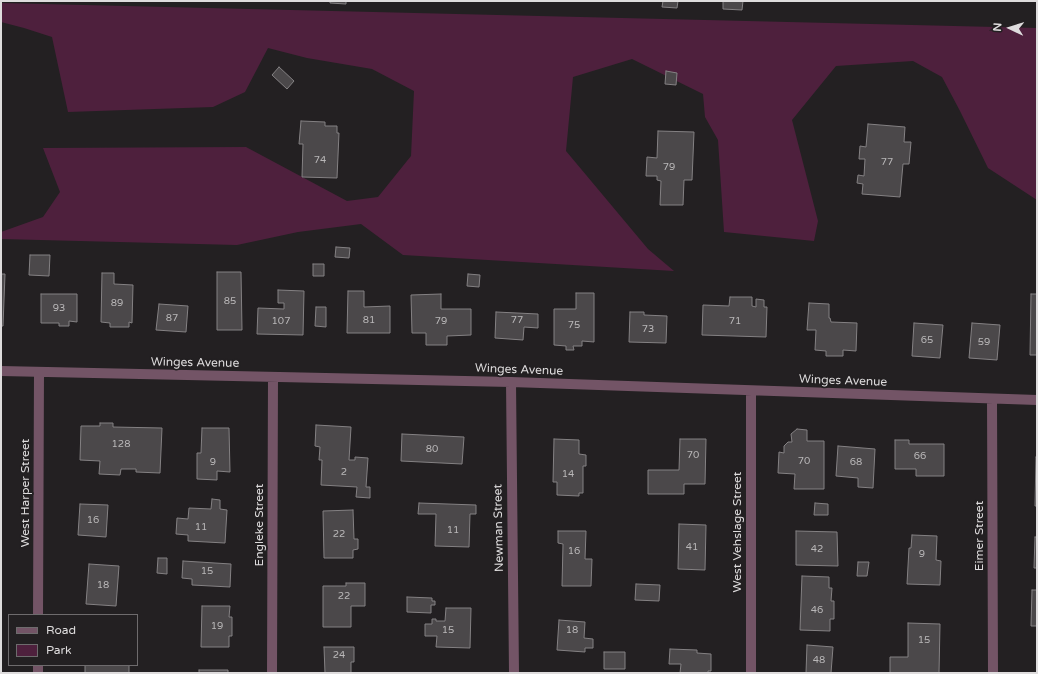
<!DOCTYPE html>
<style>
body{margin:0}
#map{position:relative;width:1038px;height:674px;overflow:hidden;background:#232022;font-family:"Varela Round",sans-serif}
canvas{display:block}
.frame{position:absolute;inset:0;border:2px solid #dedcdd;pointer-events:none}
.legend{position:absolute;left:8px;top:614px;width:130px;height:52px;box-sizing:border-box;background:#232022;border:1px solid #6e6b6d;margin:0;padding:5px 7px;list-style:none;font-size:12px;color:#dedcdd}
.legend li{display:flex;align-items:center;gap:8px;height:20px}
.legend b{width:20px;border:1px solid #6e6b6d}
.north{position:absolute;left:990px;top:8px;width:40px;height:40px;-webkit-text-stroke:3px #232022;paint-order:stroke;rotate:274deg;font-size:11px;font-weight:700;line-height:16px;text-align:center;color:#dedcdd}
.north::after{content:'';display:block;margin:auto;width:14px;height:18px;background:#dedcdd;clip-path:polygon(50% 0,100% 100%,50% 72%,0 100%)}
</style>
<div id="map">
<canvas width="1038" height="674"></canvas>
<div class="frame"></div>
<ul class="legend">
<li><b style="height:5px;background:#735466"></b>Road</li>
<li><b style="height:11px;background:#4e203d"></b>Park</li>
</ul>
<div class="north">N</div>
</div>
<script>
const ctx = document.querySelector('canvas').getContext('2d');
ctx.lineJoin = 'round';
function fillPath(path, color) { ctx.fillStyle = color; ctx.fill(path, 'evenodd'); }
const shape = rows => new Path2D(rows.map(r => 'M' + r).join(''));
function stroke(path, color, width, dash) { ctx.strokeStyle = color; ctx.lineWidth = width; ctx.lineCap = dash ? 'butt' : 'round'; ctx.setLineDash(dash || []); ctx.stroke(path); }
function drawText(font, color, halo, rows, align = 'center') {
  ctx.font = font + ' "Varela Round",sans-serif'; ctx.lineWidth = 3.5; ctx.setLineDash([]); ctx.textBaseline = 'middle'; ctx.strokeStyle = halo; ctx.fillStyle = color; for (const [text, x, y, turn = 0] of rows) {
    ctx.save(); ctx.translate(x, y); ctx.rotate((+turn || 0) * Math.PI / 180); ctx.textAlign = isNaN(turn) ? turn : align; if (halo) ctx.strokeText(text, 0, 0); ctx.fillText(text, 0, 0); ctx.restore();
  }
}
const green = shape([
 [1,3,1037,28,1037,200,988,168,960,111,942,77,913,61,836,66,792,120,818,221,814,241,724,232,718,140,705,117,703,94,632,59,573,77,566,151,648,249,674,271,403,255,361,224,298,232,237,245,1,239,1,232,43,217,60,192,43,148,246,147,347,201,378,197,411,156,414,91,372,69,307,58,268,48,245,92,213,107,68,112,52,37,24,28,1,22]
]);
const building = shape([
 [330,1,346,1,346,4,330,3,330,1],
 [663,1,678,1,677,8,662,7,663,1],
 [723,1,743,1,742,10,723,9,723,1],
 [279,67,294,81,287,89,272,75,279,67],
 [666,71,677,73,676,85,665,84,666,71],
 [301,121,325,122,325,126,337,126,337,133,339,133,337,178,302,177,303,144,299,144,301,121],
 [868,124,905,127,904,142,911,142,909,164,903,164,900,197,862,194,863,184,857,183,858,175,864,176,865,159,859,159,860,146,866,147,868,124],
 [658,131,694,132,692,180,684,180,683,205,660,205,661,181,657,180,657,176,646,176,647,157,657,158,658,131],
 [336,247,350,248,349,258,335,257,336,247],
 [30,255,50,255,49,276,29,275,30,255],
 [313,264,324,264,324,276,313,276,313,264],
 [217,272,241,272,242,330,217,330,217,272],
 [102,273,114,273,114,284,133,285,132,323,129,322,129,327,110,327,110,323,101,322,102,273],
 [1,274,5,274,3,326,1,326,1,274],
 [468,274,480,275,479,287,467,286,468,274],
 [278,290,304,291,303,335,257,334,258,308,284,309,284,303,278,303,278,290],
 [348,291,364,291,364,307,390,306,390,333,347,333,348,291],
 [576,293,594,293,594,342,582,341,582,346,573,346,574,350,566,350,566,346,554,345,554,309,576,309,576,293],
 [41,294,77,294,77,322,69,321,69,326,59,326,59,323,41,323,41,294],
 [441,294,441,309,471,309,471,335,447,336,447,345,426,345,426,333,412,333,411,295,441,294],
 [1031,294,1037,294,1037,355,1030,355,1031,294],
 [730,297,752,297,752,306,756,307,756,299,764,300,764,307,767,307,766,337,702,335,703,305,729,306,730,297],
 [809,303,829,304,829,318,830,318,831,322,857,323,856,351,843,350,843,356,826,356,826,351,815,350,816,330,807,330,809,303],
 [159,304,188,306,186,332,156,330,159,304],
 [316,307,326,307,326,327,315,326,316,307],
 [496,312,538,314,538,328,524,327,523,340,495,338,496,312],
 [630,312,644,312,644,315,667,316,666,343,629,342,630,312],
 [914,323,943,325,940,358,912,356,914,323],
 [972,323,1000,325,997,360,969,358,972,323],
 [100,423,113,423,113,427,162,428,160,473,136,472,136,469,121,469,120,475,99,474,100,461,80,460,81,426,100,426,100,423],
 [316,425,351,427,349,460,355,460,355,457,368,458,366,487,370,487,370,498,356,497,357,487,321,485,322,460,319,460,320,447,315,446,316,425],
 [202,428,229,428,230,472,217,471,217,480,197,479,197,453,201,453,202,428],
 [797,429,807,430,807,441,824,441,824,489,794,489,795,474,778,473,779,452,784,453,784,446,788,442,792,442,791,434,797,429],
 [402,434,464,437,462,464,401,461,402,434],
 [554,439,579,440,579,454,586,455,586,466,583,466,583,493,579,493,579,496,557,495,557,482,553,482,554,439],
 [680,439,706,439,705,484,684,484,684,494,648,494,648,470,679,470,680,439],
 [895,440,909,440,909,444,944,444,944,476,916,476,916,469,895,469,895,440],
 [838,446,875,449,873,488,858,487,858,478,836,476,838,446],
 [1036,457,1037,457,1037,506,1035,506,1036,457],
 [212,499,220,500,220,509,227,510,225,543,188,541,188,535,176,534,177,518,188,519,189,508,211,509,212,499],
 [419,503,476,505,476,514,470,514,469,547,435,546,436,514,418,514,419,503],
 [815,503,828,504,828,515,814,515,815,503],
 [80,504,108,505,106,537,78,535,80,504],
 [353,510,354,539,358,539,358,549,353,550,353,558,324,558,323,511,353,510],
 [679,524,706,525,705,570,678,569,679,524],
 [558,531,586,531,585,559,592,559,591,586,562,586,563,544,558,543,558,531],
 [796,531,837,532,838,566,796,565,796,531],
 [912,535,937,536,936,560,941,561,940,585,907,584,909,548,911,548,912,535],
 [1035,537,1037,537,1037,568,1034,568,1035,537],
 [158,558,167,558,167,574,157,573,158,558],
 [183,561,231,564,230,587,192,585,192,579,182,578,183,561],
 [858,562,869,562,867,576,857,576,858,562],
 [89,564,119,566,116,606,86,604,89,564],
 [802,576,829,577,829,588,832,588,831,601,834,601,834,619,830,619,830,631,800,630,802,576],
 [346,583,365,583,365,606,351,606,351,627,323,627,323,586,346,586,346,583],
 [636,584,660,585,659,601,635,600,636,584],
 [1032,590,1037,590,1037,626,1031,626,1032,590],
 [407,597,432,598,432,601,435,601,435,605,431,605,431,613,407,612,407,597],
 [202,606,230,606,229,617,232,617,232,636,229,636,229,647,201,647,202,606],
 [446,608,471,608,470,648,436,647,437,636,425,636,425,624,432,624,432,619,436,619,436,621,445,621,446,608],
 [559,620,585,622,584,638,593,639,593,648,585,648,585,652,557,650,559,620],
 [908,623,940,624,939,673,890,673,890,657,908,657,908,623],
 [807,645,833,647,831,673,842,673,806,673,807,645],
 [324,647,354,647,354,662,351,662,351,673,325,673,324,647],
 [670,649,697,650,697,653,711,654,711,671,708,671,708,673,680,673,681,664,669,664,670,649],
 [604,652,625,652,625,669,604,669,604,652],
 [85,665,129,665,129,673,85,673,85,665],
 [199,670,228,670,228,673,187,673,199,673,199,670]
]);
const minor = shape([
 [1,371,511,382,1037,400],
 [511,382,514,673],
 [992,399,993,673],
 [38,615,39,372],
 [38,673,38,665],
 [272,673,273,377],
 [751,673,751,391]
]);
const numberNames = [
 ["74",320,160],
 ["77",887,162],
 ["79",669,167],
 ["85",230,301],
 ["89",117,303],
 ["93",59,308],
 ["87",172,318],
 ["81",369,320],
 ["77",517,320],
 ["107",281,321],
 ["79",441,321],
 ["71",735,321],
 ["75",574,325],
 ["73",648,329],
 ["65",927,340],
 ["59",984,342],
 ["128",121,444],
 ["80",432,449],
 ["70",693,455],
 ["66",920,456],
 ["70",804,461],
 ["9",213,462],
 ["68",856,462],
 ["2",344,472],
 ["14",568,474],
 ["16",93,520],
 ["11",201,527],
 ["11",453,530],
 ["22",339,534],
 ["41",692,547],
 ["42",817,549],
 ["16",574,551],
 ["9",922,554],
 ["15",207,571],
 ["18",103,585],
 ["22",344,596],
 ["46",817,610],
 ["19",217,626],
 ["15",448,630],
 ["18",572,630],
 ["15",924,640],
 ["24",339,655],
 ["48",819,660]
];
const streetNames = [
 ["Winges Avenue",195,363,1],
 ["Winges Avenue",519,370,2],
 ["Winges Avenue",843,381,2],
 ["West Harper Street",26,493,-90],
 ["Engleke Street",260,525,-90],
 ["Newman Street",499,528,-91],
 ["West Vehslage Street",738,532,-90],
 ["Eimer Street",980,536,-90]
];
fillPath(green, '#4e203d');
fillPath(building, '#4b484a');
stroke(building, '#848183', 1);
stroke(minor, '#735466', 10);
drawText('10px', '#b9b7b8', null, numberNames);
drawText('12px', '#dedcdd', '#232022', streetNames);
</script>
